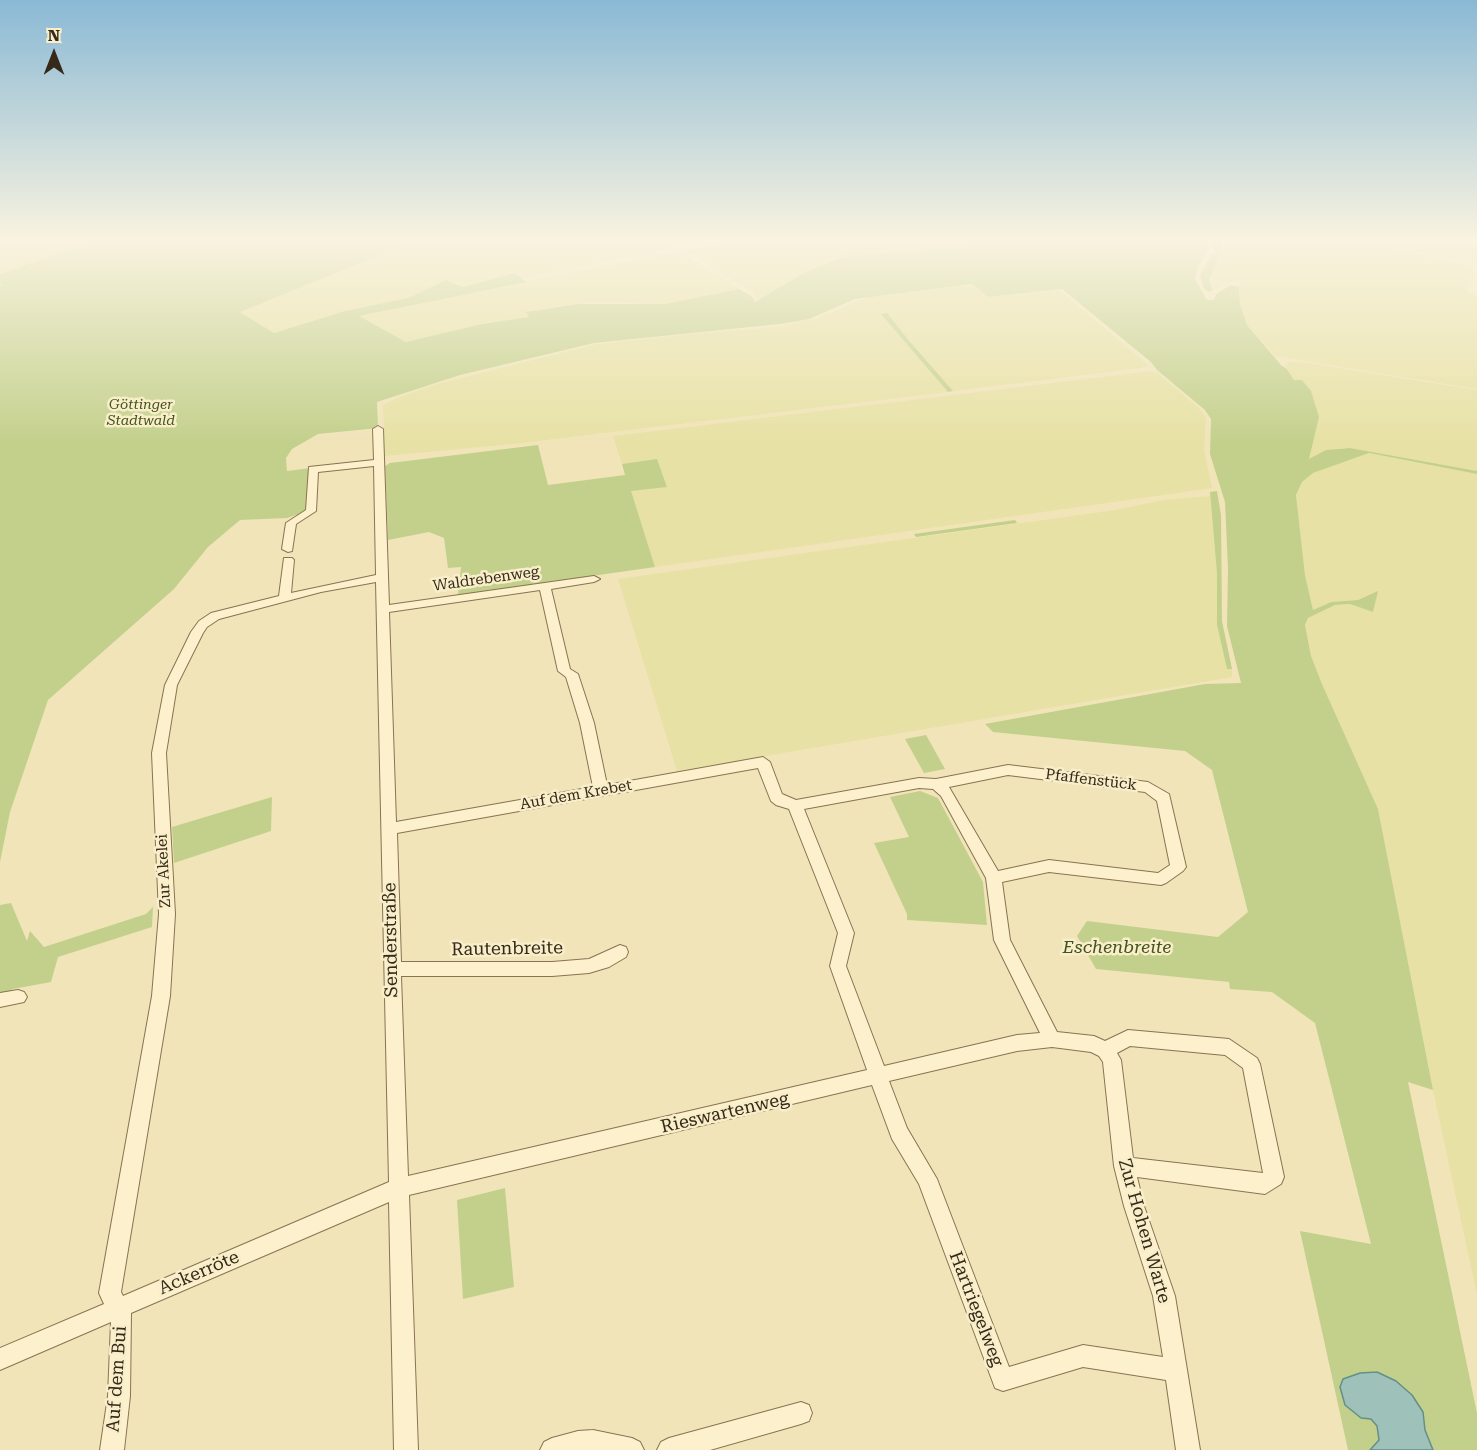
<!DOCTYPE html>
<meta charset="utf-8">
<style>
body{margin:0}
#map{position:relative;width:1477px;height:1450px;overflow:hidden;background:#f1e4b9;font-family:"Roboto Serif",serif}
canvas{display:block}
.north{position:absolute;left:24px;top:24px;width:60px;height:60px;-webkit-text-stroke:4px #f8eec9;paint-order:stroke;rotate:0deg;font-size:16px;font-weight:700;line-height:24px;text-align:center;color:#362919}
.north::after{content:'';display:block;margin:auto;width:21px;height:27px;background:#362919;clip-path:polygon(50% 0,100% 100%,50% 72%,0 100%)}
</style>
<div id="map">
<canvas width="1477" height="1450"></canvas>
<div class="north">N</div>
</div>
<script>
const ctx = document.querySelector('canvas').getContext('2d');
ctx.lineJoin = 'round';
function fillPath(path, color) { ctx.fillStyle = color; ctx.fill(path, 'evenodd'); }
const shape = rows => new Path2D(rows.map(r => 'M' + r).join(''));
function stroke(path, color, width, dash) { ctx.strokeStyle = color; ctx.lineWidth = width; ctx.lineCap = dash ? 'butt' : 'round'; ctx.setLineDash(dash || []); ctx.stroke(path); }
function drawText(font, color, halo, rows, align = 'center') {
  ctx.font = font + ' "Roboto Serif",serif'; ctx.lineWidth = 5; ctx.setLineDash([]); ctx.textBaseline = 'middle'; ctx.strokeStyle = halo; ctx.fillStyle = color; for (const [text, x, y, turn = 0] of rows) {
    ctx.save(); ctx.translate(x, y); ctx.rotate((+turn || 0) * Math.PI / 180); ctx.textAlign = isNaN(turn) ? turn : align; if (halo) ctx.strokeText(text, 0, 0); ctx.fillText(text, 0, 0); ctx.restore();
  }
}
const farmland = shape([
 [0,241,93,241,0,274],
 [433,241,667,241,675,248,522,278,513,273,463,287,446,280,408,298,345,311,274,333,239,312,373,258,400,248],
 [739,241,978,241,917,252,863,253,839,257,805,272,759,300,752,292,685,250],
 [1221,241,1365,241,1474,266,1467,289,1469,293,1477,296,1477,389,1275,356,1247,325,1240,304,1239,287,1246,280,1231,282,1213,290,1209,270,1222,253,1224,245],
 [1371,241,1477,241,1477,264,1476,265],
 [679,251,739,289,665,304,597,302,551,307,527,312,530,317,482,324,406,342,358,316],
 [972,284,988,297,1059,290,1148,365,1142,368,953,391,907,337,902,337,948,392,512,444,385,456,383,405,394,399,437,384,597,344,709,332,781,327,821,317,867,297],
 [1288,362,1301,362,1477,390,1477,471,1350,448,1341,448,1309,460,1294,380,1286,366],
 [1152,371,1157,373,1198,407,1206,418,1204,450,1212,488,655,567,630,491,667,486,656,460,622,464,613,436],
 [1369,453,1477,474,1477,1295,1433,1090,1378,809,1322,684,1311,656,1305,625,1308,618,1335,605,1350,604,1373,612,1377,592,1358,600,1331,602,1313,610,1305,575,1296,495,1302,482,1313,473],
 [1210,496,1217,574,1217,625,1227,669,1232,669,1232,677,677,771,618,579,1116,510,1163,500]
]);
const green = shape([
 [93,241,433,241,400,248,373,258,240,312,274,333,345,311,408,298,446,280,463,287,514,273,527,282,359,316,406,342,482,324,529,317,526,312,578,304,665,304,739,289,751,296,755,302,805,272,850,254,917,252,978,241,1207,241,1209,248,1198,267,1195,279,1207,300,1214,300,1216,294,1231,285,1239,287,1240,304,1247,325,1281,365,1287,369,1294,380,1302,380,1311,391,1319,417,1309,459,1326,450,1350,448,1477,471,1477,474,1369,453,1313,473,1302,482,1296,495,1305,575,1313,610,1331,602,1358,600,1378,591,1373,612,1350,604,1335,605,1308,618,1305,625,1311,656,1322,684,1378,809,1433,1090,1408,1082,1477,1413,1477,1450,1348,1450,1300,1231,1371,1244,1315,1023,1272,992,1230,989,1229,982,1096,969,1077,936,1087,921,1218,937,1248,912,1212,770,1185,751,993,732,985,724,1205,684,1241,683,1227,626,1228,568,1225,502,1210,454,1211,419,1205,410,1157,370,1151,362,1062,289,988,297,972,284,855,299,809,319,780,324,594,343,460,375,377,402,378,428,318,434,292,449,286,458,287,471,311,468,308,511,287,518,240,520,208,547,174,589,48,700,10,812,0,862,0,286,2,285,0,284,0,274],
 [1212,241,1220,241,1222,245,1221,253,1209,280,1213,290,1209,292,1204,289,1200,275,1212,254,1215,254],
 [887,313,906,337,953,391,948,392,881,314],
 [538,445,548,485,625,475,622,464,657,459,667,487,631,491,655,567,458,595,461,567,448,568,444,538,429,532,388,540,385,466,390,463],
 [1217,491,1221,515,1222,621,1232,669,1227,669,1217,625,1217,574,1210,492],
 [1015,520,1017,523,916,537,914,534],
 [926,735,945,769,924,773,905,739],
 [920,791,938,798,983,882,987,925,907,920,907,914,874,843,909,837,890,797],
 [272,797,271,831,174,863,172,827],
 [11,903,27,941,30,931,44,947,146,914,153,907,152,927,58,957,51,982,13,989,0,997,0,905],
 [505,1188,514,1287,463,1299,457,1200]
]);
const water = shape([
 [1377,1372,1396,1381,1412,1395,1423,1412,1425,1430,1433,1450,1370,1450,1379,1440,1377,1426,1371,1419,1361,1418,1345,1405,1340,1387,1343,1379,1360,1373,1377,1372]
]);
const street = shape([
 [378,426,383,429,389,605,594,576,600,579,594,582,551,589,570,669,578,674,594,723,607,785,763,757,770,762,782,794,796,800,919,778,936,779,1008,765,1148,782,1169,794,1186,867,1183,871,1166,883,1161,885,1049,872,1002,882,1010,940,1057,1032,1094,1036,1105,1041,1128,1030,1229,1039,1257,1058,1260,1064,1284,1177,1281,1184,1265,1194,1137,1177,1144,1206,1175,1296,1200,1450,1176,1450,1166,1380,1083,1367,1003,1391,995,1388,919,1184,892,1139,872,1085,409,1195,418,1450,394,1450,389,1202,131,1313,130,1396,124,1450,100,1450,108,1396,111,1322,0,1370,0,1348,104,1304,99,1293,152,996,159,914,152,753,165,685,191,632,199,621,211,613,279,596,284,558,292,558,294,560,291,593,376,575,374,466,318,472,316,511,296,524,292,551,288,552,282,549,286,523,306,510,309,467,374,460,373,429,378,426],
 [376,582,389,1182,123,1296,121,1292,170,996,175,914,166,753,177,685,203,633,207,627,219,619,321,592,376,582],
 [540,590,558,671,566,677,580,723,593,787,396,822,389,612,540,590],
 [758,768,771,801,776,805,789,809,838,933,830,966,867,1070,408,1176,401,976,552,976,589,973,609,967,626,957,628,952,626,947,620,945,589,959,552,962,401,962,397,833,758,768],
 [1008,775,1145,792,1157,801,1170,865,1158,873,1049,860,998,871,949,787,1008,775],
 [919,788,933,789,941,796,986,878,994,940,1040,1033,1017,1035,884,1066,846,966,854,933,804,809,919,788],
 [1130,1046,1225,1055,1243,1068,1263,1173,1133,1158,1121,1060,1117,1053,1130,1046],
 [1052,1047,1091,1052,1099,1056,1103,1062,1114,1166,1124,1206,1153,1296,1163,1357,1083,1345,1009,1367,937,1179,907,1128,889,1081,1017,1051,1052,1047],
 [18,990,24,992,27,997,24,1002,0,1007,0,993,18,990],
 [801,1402,809,1405,812,1413,809,1421,801,1424,710,1450,657,1450,661,1442,669,1438,801,1402],
 [593,1430,632,1438,640,1442,644,1450,540,1450,544,1442,552,1438,578,1431,593,1430]
]);
const farParknames = [
 ["Göttinger",141,405],
 ["Stadtwald",141,421]
];
const streetNames = [
 ["Waldrebenweg",486,579,-8],
 ["Pfaffenstück",1091,780,7],
 ["Auf dem Krebet",576,795,-10],
 ["Zur Akelei",164,871,-93]
];
const nearStreetnames = [
 ["Senderstraße",391,940,-91],
 ["Rautenbreite",507,949,-1],
 ["Rieswartenweg",725,1113,-13],
 ["Zur Hohen Warte",1144,1231,74],
 ["Ackerröte",199,1273,-23],
 ["Hartriegelweg",976,1309,69],
 ["Auf dem Bui",117,1379,-86]
];
const nearParknames = [
 ["Eschenbreite",1117,948]
];
fillPath(farmland, '#e7e1a5');
fillPath(green, '#c3d08c');
fillPath(water, '#9ec1b9');
stroke(water, '#658f87', 1.5);
stroke(street, '#897352', 2);
fillPath(street, '#fcf1cc');
const sky = ctx.createLinearGradient(0, 0, 0, 444);
sky.addColorStop(0, '#8ab9d5');
sky.addColorStop(0.54, '#f9f3e0');
sky.addColorStop(1, '#f9f3e000');
ctx.fillStyle = sky;
ctx.fillRect(0, 0, 1477, 444);
drawText('italic 14px', '#43541e', '#f8eec9', farParknames);
drawText('15px', '#362919', '#f8eec9', streetNames);
drawText('18px', '#362919', '#f8eec9', nearStreetnames);
drawText('italic 18px', '#43541e', '#f8eec9', nearParknames);
</script>
